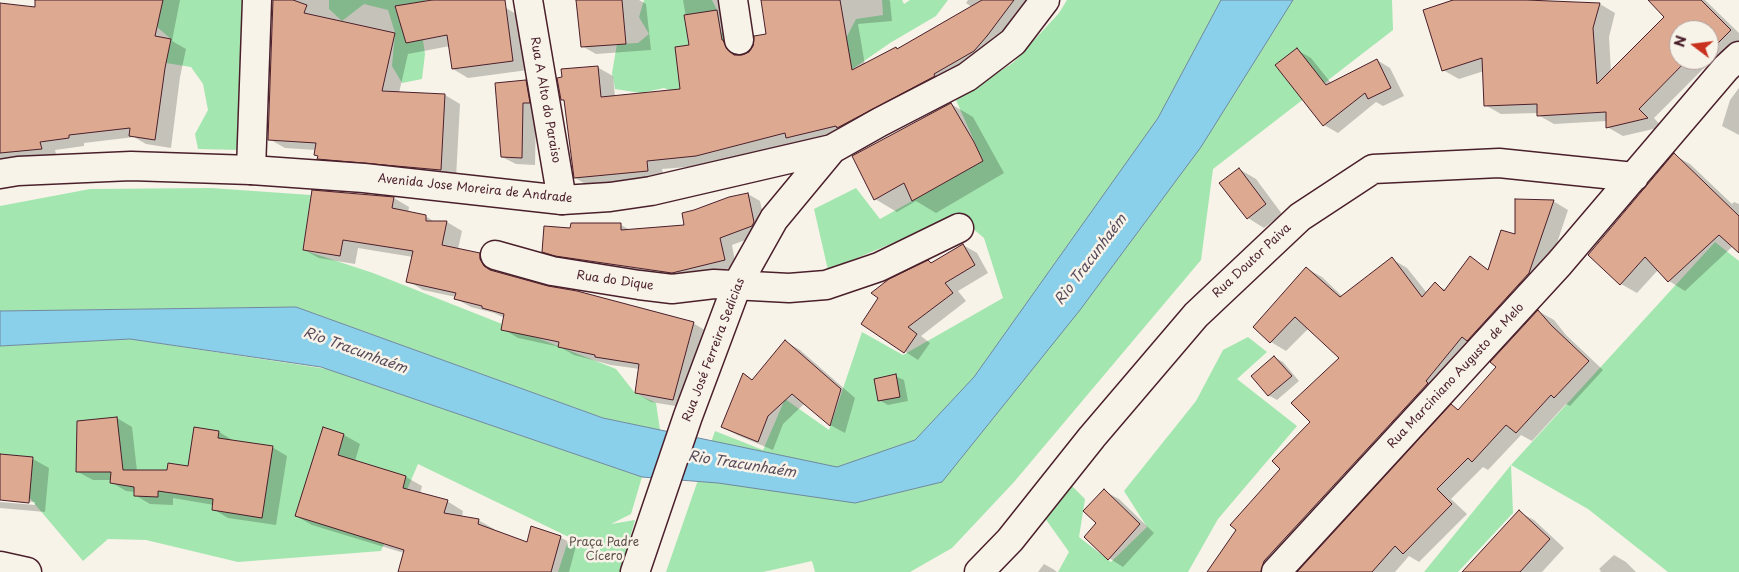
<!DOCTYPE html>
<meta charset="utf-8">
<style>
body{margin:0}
#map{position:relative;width:1739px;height:572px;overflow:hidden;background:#f7f3e8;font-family:"Playpen Sans",sans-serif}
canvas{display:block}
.north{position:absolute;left:1669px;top:20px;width:50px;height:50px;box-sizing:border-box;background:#f7f3e8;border:1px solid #b29e9c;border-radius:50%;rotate:285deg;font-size:14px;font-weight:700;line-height:20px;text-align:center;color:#4a1f2b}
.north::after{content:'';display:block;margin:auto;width:18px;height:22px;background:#c8321e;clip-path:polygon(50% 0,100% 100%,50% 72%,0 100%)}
</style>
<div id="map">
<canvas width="1739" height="572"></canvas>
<div class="north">N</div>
</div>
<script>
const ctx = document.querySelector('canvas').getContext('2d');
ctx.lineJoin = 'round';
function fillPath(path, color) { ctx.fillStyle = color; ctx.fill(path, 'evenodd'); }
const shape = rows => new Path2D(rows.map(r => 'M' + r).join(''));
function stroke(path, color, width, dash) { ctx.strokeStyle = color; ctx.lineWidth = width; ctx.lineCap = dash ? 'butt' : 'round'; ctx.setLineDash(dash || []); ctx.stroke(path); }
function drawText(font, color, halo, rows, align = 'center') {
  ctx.font = font + ' "Playpen Sans",sans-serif'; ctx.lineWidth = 5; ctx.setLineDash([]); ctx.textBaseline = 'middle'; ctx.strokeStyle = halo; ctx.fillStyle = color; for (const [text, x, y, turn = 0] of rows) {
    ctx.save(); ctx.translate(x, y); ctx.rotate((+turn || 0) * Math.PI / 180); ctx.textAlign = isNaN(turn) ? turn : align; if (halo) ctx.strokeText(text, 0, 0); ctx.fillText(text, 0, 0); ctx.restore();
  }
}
const green = shape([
 [163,0,244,0,241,150,198,149,195,134,208,110,203,84,191,67,166,63,171,39,157,27],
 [329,0,426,0,420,20,425,54,422,79,402,83,392,66,395,33,388,10,364,4,342,21,329,9],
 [644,0,712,0,717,10,721,32,731,39,759,47,682,95,664,88,641,93,615,89,612,73,617,44,638,43,649,34,639,17],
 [882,0,902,0,904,4,910,0,948,0,936,16,890,43,851,70,844,42,856,19,883,15],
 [1067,0,1392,0,1393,30,1213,169,1201,260,1014,482,952,548,910,572,815,572,812,561,763,572,666,572,715,431,763,450,785,399,829,430,862,332,903,355,1003,298,984,238,958,216,828,270,814,209,856,188,880,219,983,161,956,100,1014,62,1059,13],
 [211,188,311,195,303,250,373,273,616,369,635,393,656,403,660,430,603,418,296,307,0,311,0,206,90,189],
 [1715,242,1739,261,1739,572,1668,572,1588,509,1511,465,1513,513,1458,572,1424,572,1511,465],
 [1248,337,1267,352,1237,379,1297,426,1218,519,1188,572,1058,572,1069,552,1042,514,1071,485,1085,499,1079,537,1111,562,1147,527,1124,491,1196,401,1223,350],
 [130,339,327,369,642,477,631,514,611,524,635,520,620,572,558,572,567,544,575,540,418,464,381,551,238,562,146,540,108,539,83,561,0,463,0,346]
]);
const water = shape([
 [1221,0,1293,0,1201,147,1080,310,942,482,855,503,718,483,642,477,321,367,130,339,0,346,0,311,296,307,603,418,837,467,915,440,974,377,1158,118,1221,0]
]);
const shadow = shape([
 [37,0,180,0,172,41,186,49,180,77,171,148,146,144,134,137,84,143,84,146,55,150,57,158,0,168,0,5,37,8],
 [274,0,485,0,506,8,521,17,528,70,468,78,453,69,450,46,408,54,399,93,445,95,460,104,456,178,334,167,319,158,316,150,285,148,269,139],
 [591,0,639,0,646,4,651,50,596,54,582,46],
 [661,0,723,0,741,57,749,54,767,35,763,0,889,0,890,1,892,21,858,24,865,65,893,52,972,7,966,3,968,0,1039,0,950,85,803,146,796,142,712,165,662,169,664,179,591,187,575,178,565,101,562,99,597,67,613,76,615,97,681,90,691,46,683,0],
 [1458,0,1512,0,1600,4,1615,13,1609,37,1611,72,1666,17,1650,0,1705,0,1739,33,1739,47,1723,55,1719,53,1654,118,1662,127,1623,136,1607,127,1607,121,1554,124,1538,115,1538,113,1501,114,1485,105,1484,71,1459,79,1443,70],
 [1679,30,1709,30,1709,60,1679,60],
 [1297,50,1311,58,1331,83,1377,60,1390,68,1404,96,1383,106,1376,102,1338,133,1324,125,1277,66],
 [526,82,539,89,536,111,535,165,516,164,502,157],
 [1739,88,1739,135,1722,126,1730,100],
 [951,104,973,117,1004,173,936,213,916,201,897,212,875,199],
 [1674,155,1690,164,1732,204,1734,202,1739,204,1739,251,1733,246,1685,291,1669,281,1658,270,1637,293,1621,284],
 [1239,169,1256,179,1282,214,1264,228,1248,218],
 [748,194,760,201,766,229,764,233,732,245,736,267,688,277,688,279,555,258,543,251,572,229,621,225,630,230,686,226],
 [394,198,409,207,408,213,425,216,435,222,447,222,462,231,458,249,479,254,495,263,495,269,497,273,693,323,708,332,688,408,651,402,636,393,640,369,611,365,574,355,560,347,518,338,503,329,505,318,494,313,471,307,456,299,456,297,423,290,408,281,413,257,358,248,355,264,319,258,304,250],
 [1553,201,1568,210,1544,282,1279,572,1208,572,1282,469,1312,422,1341,358,1309,328,1286,351,1271,342,1306,268,1322,277,1343,297,1392,259,1407,268,1427,293,1435,284,1446,290,1470,258,1489,270,1516,236],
 [963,245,977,253,988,273,958,291,966,301,921,336,930,343,918,360,863,324,932,264],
 [1538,311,1554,320,1566,335,1603,370,1570,406,1566,404,1532,441,1521,435,1488,470,1483,467,1451,499,1467,514,1419,562,1409,556,1395,572,1299,572,1451,406,1459,411,1498,367],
 [785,341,800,350,855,398,845,433,830,425,805,403,783,424,773,450,737,435,722,427,743,374,753,380],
 [1274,357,1283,362,1299,381,1277,400,1268,395],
 [895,376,904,380,908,401,888,405,879,400],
 [117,418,132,427,137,471,168,471,189,467,219,432,234,441,272,447,287,456,276,525,228,518,213,509,214,505,173,498,173,505,150,504,135,495,135,492,126,491,111,482,111,480,93,480,78,472],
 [344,435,360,444,355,461,406,477,422,486,420,494,447,501,463,511,462,517,478,520,494,529,494,531,527,544,560,537,576,546,569,572,407,572,404,553,312,525,296,516],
 [0,456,33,459,49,468,45,512,0,508,0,502,35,505,35,502,0,499],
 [1104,491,1119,499,1154,533,1123,567,1109,558,1098,523],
 [1519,512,1534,520,1564,548,1542,572,1463,572],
 [1614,555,1626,562,1636,572,1600,572,1601,571,1599,569],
 [1044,564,1053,569,1057,572,1038,572]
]);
const building = shape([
 [35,0,163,0,155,36,171,39,165,68,155,140,129,136,130,128,69,135,69,138,40,142,42,149,0,153,0,3,35,7,35,0],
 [273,0,293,0,307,5,304,13,395,33,382,91,445,94,441,170,317,159,318,156,314,155,316,143,268,140,273,0],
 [432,0,505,0,513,61,452,69,447,35,406,43,395,6,432,0],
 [576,0,622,0,626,44,581,47,576,0],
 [761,0,840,0,852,70,896,47,897,49,982,0,1014,0,987,36,974,51,934,74,935,76,837,128,836,126,786,138,785,133,696,156,647,161,648,171,574,178,564,100,561,100,557,78,562,77,561,69,598,66,601,97,680,89,675,47,689,45,684,15,717,10,722,40,723,40,727,49,734,55,742,55,749,52,753,46,754,36,766,34,761,0],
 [1453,0,1526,0,1600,3,1593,28,1597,84,1664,17,1648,0,1701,0,1731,30,1710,51,1709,50,1709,30,1679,30,1679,60,1687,60,1639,109,1648,118,1606,128,1606,112,1537,116,1537,104,1484,106,1482,58,1442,71,1423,10,1453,0],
 [1297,48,1326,85,1377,59,1391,88,1368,99,1365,93,1323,126,1275,65,1297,48],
 [526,80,530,103,523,103,522,158,501,157,495,83,526,80],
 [951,103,974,142,983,161,912,201,904,183,874,200,852,156,951,103],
 [1674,153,1739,216,1739,253,1719,235,1668,282,1645,257,1620,285,1588,255,1674,153],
 [1239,168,1266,204,1247,219,1219,183,1239,168],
 [312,190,394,197,392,208,426,215,426,221,447,221,442,245,480,253,480,259,484,266,490,270,548,286,577,291,694,322,673,400,635,393,639,364,595,357,595,355,558,347,559,342,501,330,504,314,482,308,482,306,454,299,456,293,406,282,413,251,343,240,340,256,303,250,312,190],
 [748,193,754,222,752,226,720,238,725,260,672,273,555,256,542,252,544,226,570,228,571,223,621,223,621,230,684,225,682,213,694,210,729,197,748,193],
 [1515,199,1554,200,1529,273,1467,341,1462,337,1426,381,1428,383,1264,561,1261,572,1207,572,1236,530,1230,525,1280,469,1272,461,1310,422,1291,403,1339,358,1295,317,1270,343,1253,327,1306,267,1340,297,1392,257,1422,297,1435,282,1444,291,1470,256,1488,270,1501,230,1515,234,1515,199],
 [963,244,975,265,945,283,953,293,908,327,917,334,904,353,861,324,878,298,871,293,889,279,928,260,931,263,963,244],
 [1538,310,1551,325,1589,361,1554,398,1551,395,1516,433,1506,425,1472,462,1468,458,1437,489,1452,504,1403,554,1395,546,1372,572,1297,572,1451,404,1458,410,1496,367,1490,362,1538,310],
 [785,340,841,389,830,426,792,394,768,416,758,442,721,427,743,373,752,380,785,340],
 [1274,356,1292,376,1268,396,1251,376,1274,356],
 [896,374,900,397,878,401,874,379,896,374],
 [117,417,123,470,167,470,168,463,188,466,194,427,219,431,218,438,273,446,262,518,212,510,213,499,158,491,158,497,134,496,134,487,110,483,111,472,76,472,77,421,117,417],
 [323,427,344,434,338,455,406,476,403,488,448,500,444,513,479,519,478,524,527,542,531,526,561,536,551,572,398,572,404,550,295,516,323,427],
 [0,454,33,457,29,503,0,500,0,454],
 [1104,489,1140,524,1108,560,1084,537,1096,523,1083,511,1104,489],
 [1519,510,1550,539,1520,572,1462,572,1519,510]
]);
const street = shape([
 [528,0,562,200],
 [733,0,739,40],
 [251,170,257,0],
 [495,255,552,271,639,285,672,289,714,284,789,288,826,285,879,267,959,228],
 [0,566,27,572],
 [979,572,1010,540,1092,437,1196,315,1300,217,1373,169,1499,163,1634,177],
 [1276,572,1559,264,1726,68,1739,56]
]);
const secondary = shape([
 [0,174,18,171,131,166,251,170,364,178,562,200,610,197,651,191,832,149,880,122,967,77,1013,42,1045,0],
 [635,572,688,416,737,285,774,219,832,149]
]);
const streetNames = [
 ["Rua A Alto do Paraiso",545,100,80],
 ["Avenida Jose Moreira de Andrade",475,189,6],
 ["Rua Doutor Paiva",1252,261,-43],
 ["Rua do Dique",615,281,8],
 ["Rua José Ferreira Sedicias",714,350,-69],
 ["Rua Marciniano Augusto de Melo",1456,376,-47]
];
const parkNames = [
 ["Praça Padre",604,543],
 ["Cícero",604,557]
];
const waterNames = [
 ["Rio Tracunhaém",1091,260,-53],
 ["Rio Tracunhaém",355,351,20],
 ["Rio Tracunhaém",742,465,9]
];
fillPath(green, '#a4e6b0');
fillPath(water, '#8ad0eb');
stroke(water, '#70899e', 1);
fillPath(shadow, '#0003');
fillPath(building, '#dda990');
stroke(building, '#4a1f2b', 1);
stroke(street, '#4a1f2b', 31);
stroke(secondary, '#4a1f2b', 31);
stroke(street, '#f7f3e8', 28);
stroke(secondary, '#f7f3e8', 28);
drawText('12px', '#4a1f2b', '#f7f3e8', streetNames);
drawText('12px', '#60514c', '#f7f3e8', parkNames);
drawText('italic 14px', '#5a4b5b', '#f7f3e8', waterNames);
</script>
